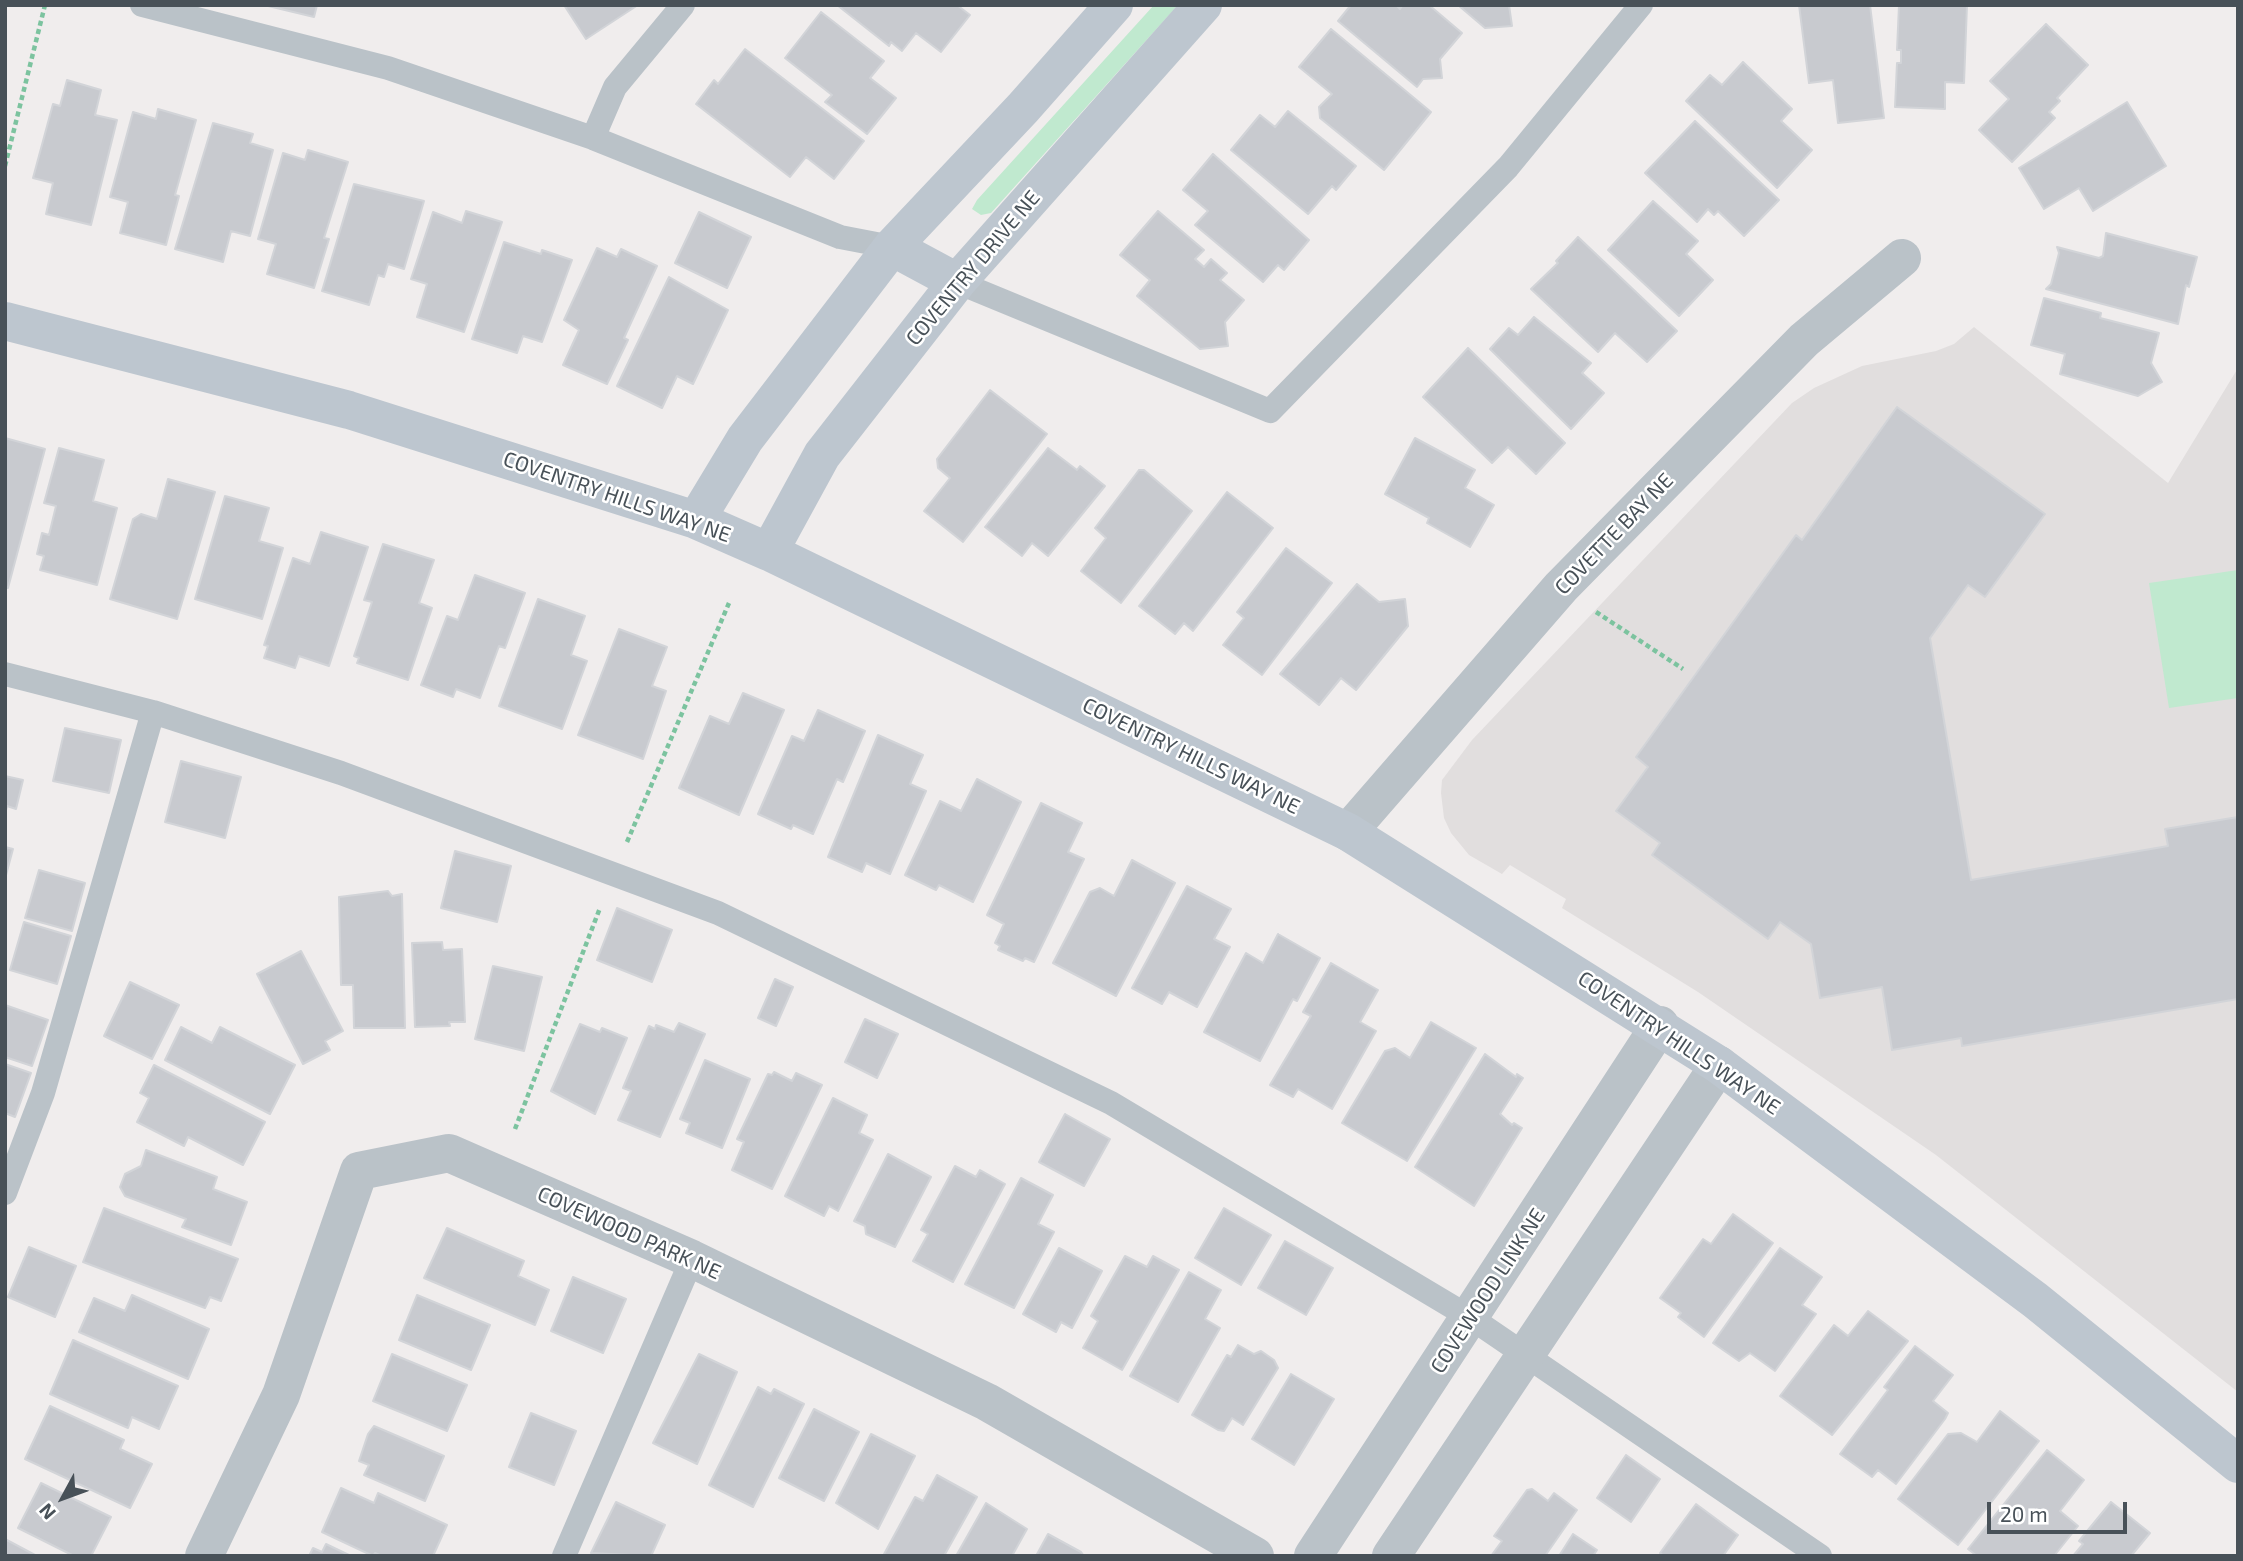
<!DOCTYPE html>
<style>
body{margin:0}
#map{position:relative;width:2243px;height:1561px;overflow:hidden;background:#f0eded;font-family:"Exo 2",sans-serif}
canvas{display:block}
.frame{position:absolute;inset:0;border:7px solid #485158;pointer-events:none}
.north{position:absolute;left:28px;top:1463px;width:70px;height:70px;-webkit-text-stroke:5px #fff;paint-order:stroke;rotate:229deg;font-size:19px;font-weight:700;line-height:28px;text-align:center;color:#485158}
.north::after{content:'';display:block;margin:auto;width:24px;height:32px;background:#485158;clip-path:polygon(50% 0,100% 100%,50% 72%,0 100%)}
.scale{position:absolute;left:1987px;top:1502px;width:140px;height:32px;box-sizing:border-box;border:4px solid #485158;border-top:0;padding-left:9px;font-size:21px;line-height:24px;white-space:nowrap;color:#485158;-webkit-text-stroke:5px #fff;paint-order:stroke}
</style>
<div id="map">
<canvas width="2243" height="1561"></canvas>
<div class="frame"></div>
<div class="north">N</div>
<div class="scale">20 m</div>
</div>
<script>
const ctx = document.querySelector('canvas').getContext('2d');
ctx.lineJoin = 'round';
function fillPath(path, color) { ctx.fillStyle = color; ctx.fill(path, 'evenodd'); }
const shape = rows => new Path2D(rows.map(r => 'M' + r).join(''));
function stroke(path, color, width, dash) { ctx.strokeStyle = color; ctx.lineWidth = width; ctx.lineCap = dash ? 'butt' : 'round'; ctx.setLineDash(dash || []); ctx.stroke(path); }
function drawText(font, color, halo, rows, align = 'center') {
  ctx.font = font + ' "Exo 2",sans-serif'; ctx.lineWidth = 5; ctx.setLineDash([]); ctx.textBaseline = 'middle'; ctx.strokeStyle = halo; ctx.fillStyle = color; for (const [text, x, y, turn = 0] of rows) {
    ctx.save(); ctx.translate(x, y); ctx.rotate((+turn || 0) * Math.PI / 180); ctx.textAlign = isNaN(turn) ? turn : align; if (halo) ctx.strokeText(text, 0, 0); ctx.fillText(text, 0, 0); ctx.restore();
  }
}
const education = shape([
 [1974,327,2168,483,2238,368,2238,1392,1936,1155,1698,992,1562,908,1566,899,1510,865,1502,874,1469,855,1451,833,1444,818,1441,793,1442,780,1472,740,1792,403,1814,388,1862,366,1936,351,1954,344]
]);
const green = shape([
 [1154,5,1178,5,991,213,981,215,972,209,977,200],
 [2238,570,2238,698,2169,708,2149,583]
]);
const building = shape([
 [264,5,317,5,314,17,264,5],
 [564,5,638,5,586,39,564,5],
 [837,5,957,5,970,15,941,52,916,33,902,51,891,42,889,46,837,5],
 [1351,5,1396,5,1400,9,1403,5,1429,5,1462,33,1440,59,1442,78,1423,79,1417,87,1338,21,1351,5],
 [1458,5,1509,5,1512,26,1485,28,1458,5],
 [1799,5,1870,5,1884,118,1838,123,1833,80,1809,83,1799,5],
 [1899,5,1967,5,1964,83,1945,82,1945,109,1895,107,1897,63,1901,63,1901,50,1897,50,1899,5],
 [821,12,884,61,870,78,896,98,867,134,825,102,832,95,785,58,821,12],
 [2046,24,2088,65,2057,98,2060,101,2049,112,2055,118,2012,162,1979,130,2009,99,1990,81,2046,24],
 [1331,29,1431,112,1384,170,1320,118,1319,107,1332,94,1299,67,1331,29],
 [745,49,864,141,834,179,806,157,790,177,696,104,714,80,718,84,745,49],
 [1743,62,1792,109,1781,121,1812,150,1777,188,1686,101,1710,75,1722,85,1743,62],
 [67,80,101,90,95,115,117,120,91,225,46,214,53,183,33,178,53,104,60,106,67,80],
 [2127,102,2166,166,2093,211,2079,188,2044,209,2019,168,2127,102],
 [158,109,196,120,175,195,179,196,166,245,120,233,128,202,110,197,133,112,156,119,158,109],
 [1288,111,1356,166,1336,190,1332,186,1308,214,1231,150,1260,115,1275,127,1288,111],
 [1695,121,1779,200,1744,236,1718,211,1714,215,1708,209,1697,222,1645,173,1695,121],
 [213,123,253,134,250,143,273,150,250,236,231,231,223,262,175,249,213,123],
 [308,150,348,162,324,238,329,239,314,288,267,274,276,244,258,239,283,153,305,160,308,150],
 [1213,154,1309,240,1284,270,1278,265,1263,282,1195,225,1208,211,1183,190,1213,154],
 [354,184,424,201,404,269,388,264,384,277,378,275,369,305,322,291,354,184],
 [1653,201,1698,241,1686,254,1713,280,1679,316,1608,250,1653,201],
 [466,211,502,222,464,332,417,317,427,284,411,279,433,212,462,223,466,211],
 [1158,211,1204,250,1195,259,1204,267,1211,259,1227,273,1220,280,1244,300,1225,322,1228,346,1200,349,1137,296,1150,280,1120,255,1158,211],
 [699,212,751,237,727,288,675,263,699,212],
 [2106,233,2197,257,2189,287,2186,285,2178,324,2046,289,2051,284,2059,253,2057,247,2099,258,2103,256,2106,233],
 [1578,237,1677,331,1647,362,1615,333,1598,352,1531,289,1558,263,1556,261,1578,237],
 [504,242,541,254,542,250,572,260,542,342,523,336,517,353,472,339,504,242],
 [597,248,617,257,621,249,657,266,624,338,628,340,607,384,563,365,579,330,564,320,597,248],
 [669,277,728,310,693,384,677,376,662,408,617,386,669,277],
 [2044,298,2101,313,2100,318,2159,333,2151,363,2162,382,2138,396,2060,374,2065,354,2031,345,2044,298],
 [1534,317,1591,363,1582,373,1604,393,1571,429,1490,349,1509,328,1518,335,1534,317],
 [1468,348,1565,443,1536,474,1508,447,1492,463,1423,397,1468,348],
 [990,390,1047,434,963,542,924,511,950,478,938,468,937,459,990,390],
 [1897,407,2045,514,1985,597,1968,585,1930,638,1971,880,2168,846,2165,829,2238,817,2238,999,1962,1046,1961,1038,1892,1050,1882,987,1820,998,1811,944,1780,922,1768,939,1652,855,1660,843,1616,811,1648,767,1636,757,1796,535,1802,540,1897,407],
 [5,438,45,449,8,588,5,587,5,438],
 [1415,438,1475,470,1465,488,1494,505,1470,547,1427,523,1429,518,1385,494,1415,438],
 [59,448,104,460,93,501,117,508,97,585,40,570,44,556,37,554,42,533,49,535,56,506,44,503,59,448],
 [1048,448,1077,470,1080,466,1105,486,1048,556,1032,543,1022,556,985,527,1048,448],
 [1139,470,1144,470,1192,511,1121,603,1081,571,1106,538,1095,528,1139,470],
 [168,479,215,492,177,619,110,599,133,519,141,514,157,519,168,479],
 [1227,492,1273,528,1193,631,1184,623,1175,634,1139,606,1227,492],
 [225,496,269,508,259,541,283,548,262,619,195,599,225,496],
 [321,532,368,547,329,666,299,656,295,668,264,658,268,646,264,645,293,558,310,564,321,532],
 [383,544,434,560,419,603,432,608,408,680,357,663,359,658,354,656,372,602,364,600,383,544],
 [1286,548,1332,583,1262,675,1223,645,1244,618,1237,612,1286,548],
 [475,575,525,593,505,648,499,646,480,698,456,689,453,697,421,685,447,616,458,620,475,575],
 [1357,584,1379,602,1405,599,1408,626,1356,690,1341,678,1319,705,1280,674,1357,584],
 [538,599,585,616,571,655,587,661,562,729,499,706,538,599],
 [619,629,667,647,652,686,666,691,643,759,578,735,619,629],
 [743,693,784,710,739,815,679,788,710,716,729,724,743,693],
 [818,710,865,731,843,782,837,779,813,834,793,825,791,829,758,814,792,736,804,741,818,710],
 [65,728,121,740,109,793,53,781,65,728],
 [878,735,923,755,910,784,926,791,890,874,866,863,862,872,828,857,878,735],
 [181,761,241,777,225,838,165,822,181,761],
 [5,776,23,780,16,809,7,806,5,814,5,776],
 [977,779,1021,802,973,902,939,885,936,890,905,875,940,801,961,811,977,779],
 [1041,803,1082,823,1068,852,1084,859,1034,962,1025,958,1023,961,998,950,1000,946,995,943,1004,924,987,915,1041,803],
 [5,847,13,849,5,879,5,847],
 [455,851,511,866,497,922,441,908,455,851],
 [1132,860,1175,883,1116,996,1053,963,1090,892,1100,888,1114,896,1132,860],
 [39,870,85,883,72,931,25,918,39,870],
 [1187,886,1231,909,1214,939,1230,947,1197,1007,1169,992,1162,1004,1132,988,1187,886],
 [388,891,392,896,402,894,405,1028,354,1028,353,985,341,985,339,897,388,891],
 [617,908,672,930,652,982,597,960,617,908],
 [24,922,71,936,57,984,10,970,24,922],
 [1278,934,1320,958,1297,1001,1293,999,1260,1061,1204,1032,1246,953,1263,963,1278,934],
 [442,942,443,950,462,949,465,1022,449,1022,450,1026,415,1027,412,943,442,942],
 [301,951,343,1031,325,1041,330,1050,303,1064,257,974,301,951],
 [1331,963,1378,990,1360,1022,1376,1031,1332,1109,1298,1089,1293,1097,1270,1085,1311,1016,1303,1012,1331,963],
 [493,966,542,977,524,1051,475,1039,493,966],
 [775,979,793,987,776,1026,758,1018,775,979],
 [130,982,179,1005,152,1059,104,1036,130,982],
 [5,1005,48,1020,32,1066,5,1057,5,1005],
 [865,1019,898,1034,877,1078,845,1062,865,1019],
 [1431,1022,1476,1048,1407,1161,1342,1123,1385,1051,1395,1048,1410,1058,1431,1022],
 [679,1023,705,1034,660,1137,618,1120,631,1091,623,1088,649,1026,655,1029,656,1025,674,1032,679,1023],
 [580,1024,600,1032,602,1028,627,1038,595,1114,551,1091,580,1024],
 [181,1027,212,1043,220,1027,295,1065,270,1114,165,1060,181,1027],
 [1485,1054,1516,1077,1517,1074,1523,1078,1500,1114,1512,1125,1514,1123,1522,1128,1474,1206,1415,1167,1485,1054],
 [705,1060,750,1079,722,1148,686,1133,690,1123,680,1119,705,1060],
 [5,1064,31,1073,15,1117,5,1113,5,1064],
 [154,1065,265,1122,243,1165,188,1137,184,1146,137,1122,149,1098,140,1093,154,1065],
 [774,1072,792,1081,796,1073,822,1085,772,1189,732,1170,744,1142,737,1139,768,1074,772,1075,774,1072],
 [833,1098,867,1115,859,1133,873,1140,838,1211,829,1206,824,1216,785,1196,833,1098],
 [1065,1114,1110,1139,1084,1186,1039,1162,1065,1114],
 [146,1150,217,1177,213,1189,247,1202,231,1245,182,1227,186,1219,125,1196,120,1187,125,1174,141,1166,146,1150],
 [888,1154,931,1177,895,1247,866,1234,865,1226,854,1221,888,1154],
 [955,1166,976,1177,980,1170,1005,1184,953,1282,913,1261,928,1234,921,1230,955,1166],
 [1021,1178,1053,1195,1038,1224,1054,1232,1014,1308,965,1284,1021,1178],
 [104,1208,238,1259,221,1301,210,1297,205,1308,83,1262,104,1208],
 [1224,1208,1271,1235,1241,1285,1195,1258,1224,1208],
 [1733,1214,1773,1243,1704,1337,1678,1317,1681,1313,1660,1298,1703,1239,1711,1244,1733,1214],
 [447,1228,524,1261,518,1276,549,1290,535,1325,424,1278,447,1228],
 [1285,1241,1333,1268,1306,1315,1258,1288,1285,1241],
 [29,1247,76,1266,55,1317,8,1297,29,1247],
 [1059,1248,1102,1271,1072,1328,1061,1322,1056,1332,1023,1314,1059,1248],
 [1780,1248,1822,1277,1802,1305,1816,1314,1775,1371,1750,1353,1739,1361,1713,1343,1780,1248],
 [1125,1256,1147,1267,1153,1256,1179,1270,1122,1370,1083,1348,1098,1321,1091,1316,1125,1256],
 [1189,1272,1221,1290,1205,1319,1220,1328,1178,1402,1130,1376,1189,1272],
 [573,1277,626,1299,603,1353,551,1331,573,1277],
 [132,1295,209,1329,188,1379,79,1332,94,1298,125,1311,132,1295],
 [417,1295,490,1325,471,1370,399,1340,417,1295],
 [1868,1311,1908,1341,1832,1435,1780,1396,1834,1325,1848,1336,1868,1311],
 [73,1340,178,1386,159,1429,132,1417,128,1428,50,1394,73,1340],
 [1238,1345,1254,1354,1261,1351,1274,1360,1278,1368,1243,1425,1232,1418,1224,1431,1218,1430,1192,1415,1227,1355,1231,1357,1238,1345],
 [1915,1346,1953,1375,1933,1401,1948,1413,1945,1419,1896,1484,1878,1470,1872,1477,1840,1454,1888,1390,1884,1387,1915,1346],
 [392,1354,467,1385,447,1431,373,1401,392,1354],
 [699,1354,737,1372,697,1464,653,1443,699,1354],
 [1291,1374,1334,1399,1294,1465,1252,1439,1291,1374],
 [758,1387,771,1394,774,1389,804,1404,753,1507,709,1485,758,1387],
 [50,1406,124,1440,120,1449,152,1464,130,1508,25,1459,50,1406],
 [814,1409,859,1432,824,1501,779,1478,814,1409],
 [2000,1411,2039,1441,1958,1545,1898,1499,1948,1434,1961,1433,1977,1442,2000,1411],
 [531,1413,576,1431,554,1485,509,1467,531,1413],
 [374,1426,444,1456,425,1501,364,1475,369,1465,359,1461,368,1434,374,1426],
 [871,1434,915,1456,878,1529,836,1503,871,1434],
 [2047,1450,2084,1480,2060,1511,2078,1526,2054,1556,1977,1556,1968,1549,2047,1450],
 [1626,1455,1660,1479,1631,1522,1597,1498,1626,1455],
 [937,1475,977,1497,944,1556,883,1556,915,1497,923,1501,937,1475],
 [41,1483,111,1517,91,1556,74,1556,18,1528,41,1483],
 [341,1488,374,1503,378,1493,447,1525,433,1556,382,1556,375,1553,373,1556,322,1532,341,1488],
 [1532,1489,1548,1501,1554,1493,1577,1510,1545,1556,1491,1556,1502,1541,1494,1536,1527,1490,1532,1489],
 [616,1502,665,1525,651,1556,591,1553,616,1502],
 [2111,1502,2150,1533,2131,1556,2073,1556,2083,1544,2079,1541,2111,1502],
 [986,1503,1027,1529,1012,1556,956,1556,986,1503],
 [1696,1504,1738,1535,1723,1556,1664,1556,1660,1553,1696,1504],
 [1048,1534,1081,1552,1084,1556,1036,1556,1048,1534],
 [1573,1534,1597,1550,1593,1556,1559,1556,1573,1534],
 [5,1539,35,1555,38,1556,5,1556,5,1539],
 [326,1544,351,1556,309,1556,313,1548,322,1552,326,1544]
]);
const path = shape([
 [5,166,45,5],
 [1596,612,1683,669],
 [627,842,729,603],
 [515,1129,600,908]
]);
const lane = shape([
 [142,5,388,68,593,138,840,237,892,247],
 [593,138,615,87,683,5],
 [957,282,1270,411,1508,167,1641,5],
 [5,674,153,712,341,773,718,913,1111,1103,1471,1318,1820,1556],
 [5,1193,43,1093,153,712],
 [564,1556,692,1259]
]);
const street = shape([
 [1348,832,1561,587,1804,340,1902,258],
 [204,1556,281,1395,359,1171,449,1153,692,1259,987,1402,1255,1556],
 [1313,1556,1660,1025],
 [1391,1556,1719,1065]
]);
const secondary = shape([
 [892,247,957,282],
 [5,321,349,410,696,520,769,552,1348,832,1719,1065,2035,1300,2238,1464],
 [696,520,745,439,892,247,1023,108,1114,5],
 [769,552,822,455,957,282,1203,5]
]);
const streetNames = [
 ["COVENTRY DRIVE NE",973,268,-50],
 ["COVENTRY HILLS WAY NE",617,497,19],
 ["COVETTE BAY NE",1614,534,-46],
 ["COVENTRY HILLS WAY NE",1191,756,26],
 ["COVENTRY HILLS WAY NE",1679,1043,34],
 ["COVEWOOD PARK NE",629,1233,24],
 ["COVEWOOD LINK NE",1488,1291,-57]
];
fillPath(education, '#e1dede');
fillPath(green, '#c0e9cf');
fillPath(building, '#c8cacf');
stroke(building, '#d2d4d8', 2);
stroke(path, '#7cc39f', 4.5, [5, 3.5]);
stroke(lane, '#bac2c8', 24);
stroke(street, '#bac2c8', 38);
stroke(secondary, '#bdc6cf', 38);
drawText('21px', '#485158', '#fff', streetNames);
</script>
